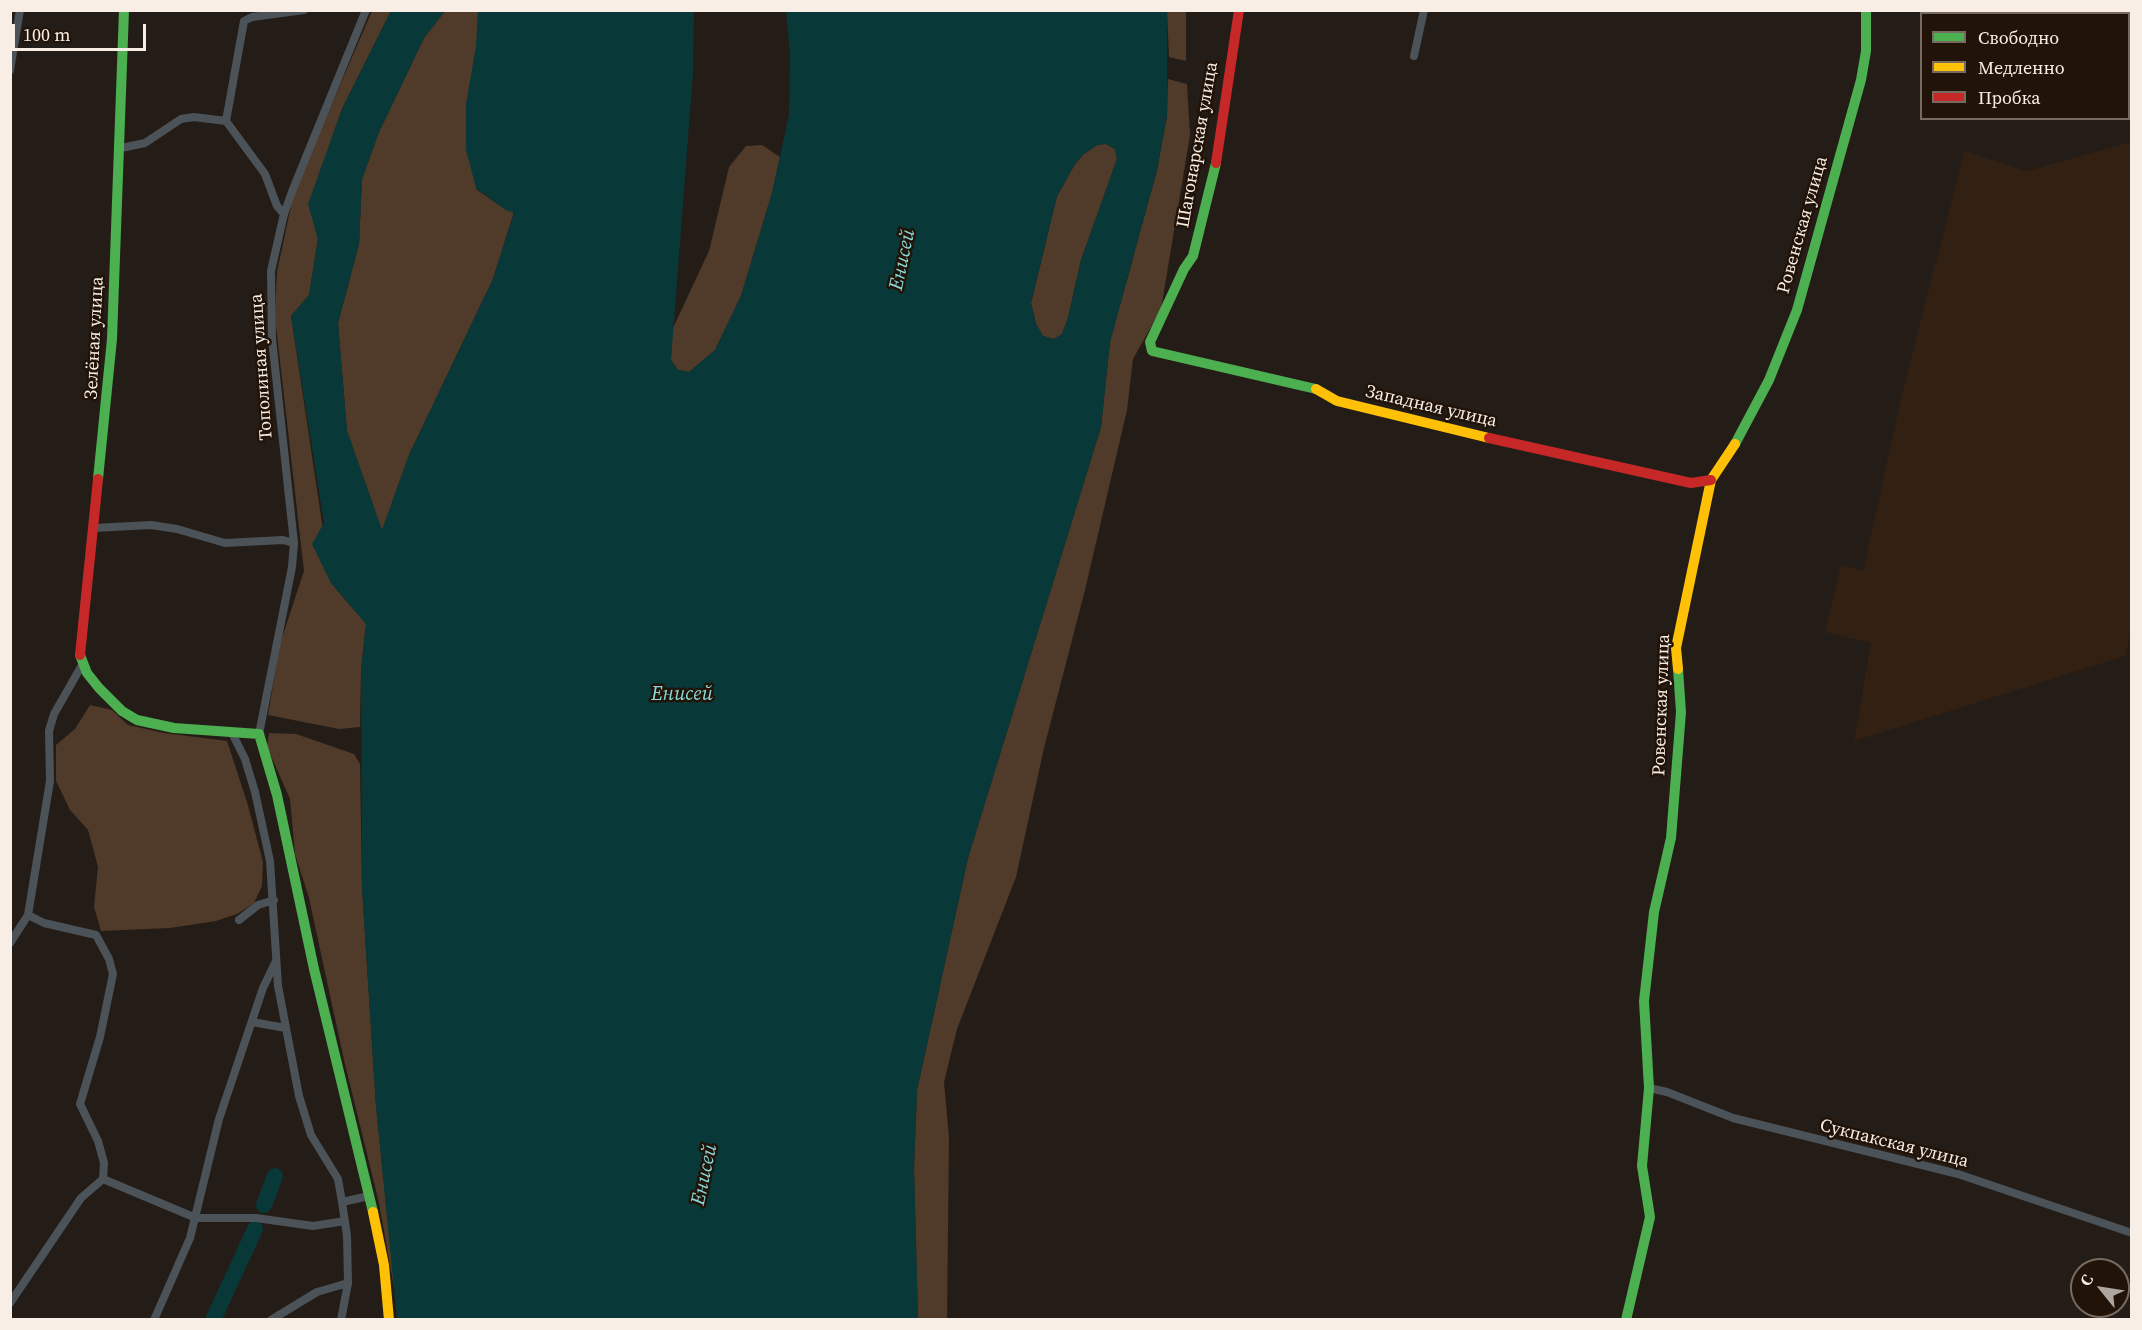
<!DOCTYPE html>
<meta charset="utf-8">
<style>
body{margin:0}
#map{position:relative;width:2142px;height:1330px;overflow:hidden;background:#241d17;font-family:"Source Serif 4",serif}
canvas{display:block}
.frame{position:absolute;inset:0;border:12px solid #f8eee6;pointer-events:none}
.legend{position:absolute;left:1920px;top:12px;width:210px;height:108px;box-sizing:border-box;background:#211308;border:2px solid #776b61;margin:0;padding:8px 10px;list-style:none;font-size:18px;color:#f8eee6}
.legend li{display:flex;align-items:center;gap:12px;height:30px}
.legend b{width:30px;border:2px solid #776b61}
.north{position:absolute;left:2070px;top:1258px;width:60px;height:60px;box-sizing:border-box;background:#211308;border:2px solid #776b61;border-radius:50%;rotate:300deg;font-size:16px;font-weight:700;line-height:24px;text-align:center;color:#f8eee6}
.north::after{content:'';display:block;margin:auto;width:21px;height:27px;background:#aea59e;clip-path:polygon(50% 0,100% 100%,50% 72%,0 100%)}
.scale{position:absolute;left:12px;top:24px;width:134px;height:27px;box-sizing:border-box;border:3px solid #f8eee6;border-top:0;padding-left:8px;font-size:18px;line-height:21px;white-space:nowrap;color:#f8eee6;-webkit-text-stroke:4px #211308;paint-order:stroke}
</style>
<div id="map">
<canvas width="2142" height="1330"></canvas>
<div class="frame"></div>
<ul class="legend">
<li><b style="height:8px;background:#4caf50"></b>Свободно</li>
<li><b style="height:8px;background:#ffc107"></b>Медленно</li>
<li><b style="height:8px;background:#c62828"></b>Пробка</li>
</ul>
<div class="north">С</div>
<div class="scale">100 m</div>
</div>
<script>
const ctx = document.querySelector('canvas').getContext('2d');
ctx.lineJoin = 'round';
function fillPath(path, color) { ctx.fillStyle = color; ctx.fill(path, 'evenodd'); }
const shape = rows => new Path2D(rows.map(r => 'M' + r).join(''));
function stroke(path, color, width, dash) { ctx.strokeStyle = color; ctx.lineWidth = width; ctx.lineCap = dash ? 'butt' : 'round'; ctx.setLineDash(dash || []); ctx.stroke(path); }
function drawText(font, color, halo, rows, align = 'center') {
  ctx.font = font + ' "Source Serif 4",serif'; ctx.lineWidth = 5; ctx.setLineDash([]); ctx.textBaseline = 'middle'; ctx.strokeStyle = halo; ctx.fillStyle = color; for (const [text, x, y, turn = 0] of rows) {
    ctx.save(); ctx.translate(x, y); ctx.rotate((+turn || 0) * Math.PI / 180); ctx.textAlign = isNaN(turn) ? turn : align; if (halo) ctx.strokeText(text, 0, 0); ctx.fillText(text, 0, 0); ctx.restore();
  }
}
const built = shape([
 [2131,142,2132,628,2125,656,1854,741,1871,643,1825,632,1841,565,1863,571,1900,403,1964,151,2027,171]
]);
const green = shape([
 [372,11,391,11,342,109,309,204,318,239,309,295,291,316,331,583,366,624,361,670,360,727,339,729,268,715,280,644,304,571,275,317,277,272,294,192],
 [445,11,478,11,476,189,506,210,514,212,493,279,409,455,382,531,347,431,338,323,359,244,362,179,379,132,424,38],
 [1167,11,1186,11,1186,61,1169,57],
 [1168,79,1187,84,1190,135,1161,309,1133,359,1127,410,1085,590,1044,748,1016,877,957,1029,944,1082,949,1138,947,1319,918,1320,914,1168,917,1090,968,858,1101,427,1110,342,1157,170,1167,116],
 [1106,144,1115,149,1117,159,1081,260,1068,318,1062,334,1054,339,1043,336,1036,324,1031,303,1057,196,1075,164,1084,154,1097,145],
 [762,145,780,157,772,193,741,296,715,350,689,372,678,370,671,360,672,330,709,251,729,167,746,146],
 [90,705,112,710,128,725,164,733,227,741,247,802,263,862,262,886,254,903,237,914,216,921,170,928,101,931,94,907,98,867,88,830,70,810,56,781,56,745,75,729],
 [269,733,296,734,354,754,360,764,362,888,376,1106,396,1299,379,1203,344,1060,309,898,295,854,290,799,267,747]
]);
const water = shape([
 [391,11,445,11,424,38,379,132,362,179,359,244,338,323,347,431,382,530,409,455,493,279,514,213,506,210,476,188,466,150,466,104,476,46,478,11,694,11,693,73,671,360,678,370,689,372,715,350,741,296,772,193,789,115,790,55,786,11,1167,11,1167,116,1157,170,1110,342,1101,427,968,858,917,1090,914,1168,918,1319,397,1319,376,1106,362,888,361,670,366,624,331,583,312,544,324,523,291,316,309,295,318,239,308,204,342,109],
 [1106,144,1115,149,1117,159,1081,260,1068,318,1062,334,1054,339,1043,336,1036,324,1031,303,1057,196,1075,164,1084,154,1097,145]
]);
const river = shape([
 [264,1205,275,1176],
 [213,1320,255,1229]
]);
const street = shape([
 [1414,56,1424,10],
 [10,70,20,10],
 [226,121,244,21,252,17,304,10],
 [121,148,145,143,181,119,194,117,226,121,265,174,277,206,284,214],
 [94,528,151,525,177,529,225,543,283,540,294,543],
 [232,733,245,759,255,792,270,861,278,986,299,1096,311,1135,338,1179,342,1202,347,1236,348,1283,341,1320],
 [259,734,292,567,294,543,272,339,271,271,284,214,293,189,366,10],
 [239,920,258,905,274,900],
 [10,943,28,915,50,781,49,731,54,714,82,665],
 [252,1022,286,1028],
 [1649,1088,1667,1092,1733,1118,1958,1174,2132,1233],
 [103,1179,196,1218,256,1218,313,1226,345,1221],
 [342,1202,369,1196],
 [10,1303,81,1198,103,1179,104,1163,98,1141,80,1104,100,1037,113,974,109,959,96,935,44,923,28,915],
 [154,1320,190,1238,219,1119,263,988,275,963],
 [271,1320,317,1292,348,1283]
]);
const fast = shape([
 [1216,163,1193,256,1184,269,1150,342,1152,351,1316,389],
 [1735,444,1769,380,1797,310,1861,80,1866,51,1866,10],
 [98,479,112,339,124,10],
 [80,655,87,673,99,688,122,711,137,720,174,728,259,734,277,795,314,969,373,1212],
 [1626,1320,1650,1217,1642,1166,1649,1088,1644,1001,1654,912,1671,838,1681,712,1678,669]
]);
const slow = shape([
 [1316,389,1337,401,1489,438],
 [1678,669,1676,648,1711,480,1735,444],
 [373,1212,384,1265,389,1320]
]);
const jam = shape([
 [1216,163,1239,10],
 [1489,438,1691,483,1711,480],
 [80,655,98,479]
]);
const streetNames = [
 ["Шагонарская улица",1198,145,-80],
 ["Ровенская улица",1803,225,-74],
 ["Зелёная улица",95,338,-87],
 ["Тополиная улица",262,367,-94],
 ["Западная улица",1431,407,13],
 ["Ровенская улица",1662,705,-88],
 ["Сукпакская улица",1894,1144,14]
];
const waterNames = [
 ["Енисей",903,260,-78],
 ["Енисей",682,695],
 ["Енисей",705,1175,-78]
];
fillPath(built, '#322012');
fillPath(green, '#503a29');
fillPath(water, '#093838');
stroke(river, '#093838', 16);
stroke(street, '#4b5359', 8);
stroke(fast, '#4caf50', 10);
stroke(slow, '#ffc107', 10);
stroke(jam, '#c62828', 10);
drawText('18px', '#f8eee6', '#211308', streetNames);
drawText('italic 20px', '#86dada', '#211308', waterNames);
</script>
